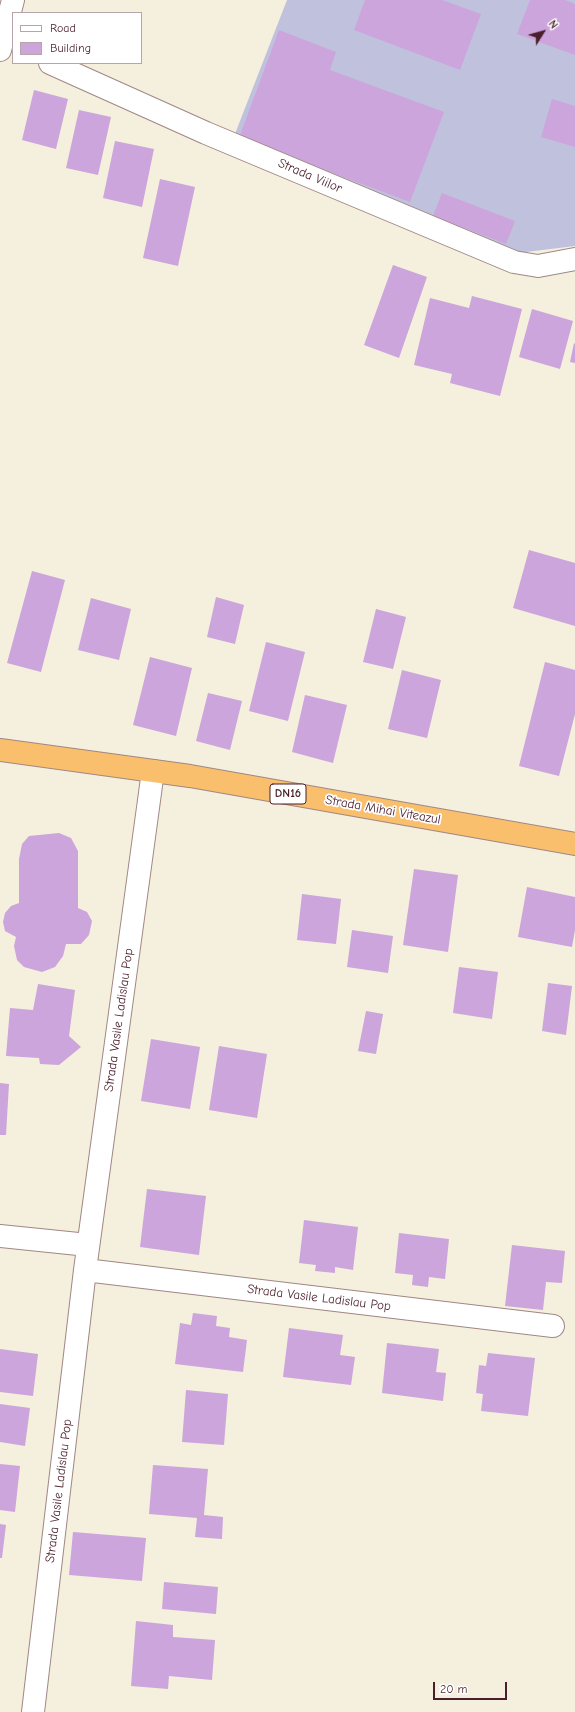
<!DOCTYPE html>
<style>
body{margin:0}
#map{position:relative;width:575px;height:1712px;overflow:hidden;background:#f5efde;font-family:"Comic Neue",sans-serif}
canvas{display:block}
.legend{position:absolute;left:12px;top:12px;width:130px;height:52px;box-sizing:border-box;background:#fff;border:1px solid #b7a5aa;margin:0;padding:5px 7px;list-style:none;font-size:12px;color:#4a1f2b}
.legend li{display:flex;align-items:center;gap:8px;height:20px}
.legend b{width:20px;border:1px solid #b7a5aa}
.north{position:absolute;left:523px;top:12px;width:40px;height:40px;-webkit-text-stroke:3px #fff;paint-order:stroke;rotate:53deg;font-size:11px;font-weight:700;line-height:16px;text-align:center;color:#4a1f2b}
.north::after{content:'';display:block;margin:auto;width:14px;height:18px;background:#4a1f2b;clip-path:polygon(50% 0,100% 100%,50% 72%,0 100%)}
.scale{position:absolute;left:433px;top:1682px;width:74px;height:18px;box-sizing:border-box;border:2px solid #4a1f2b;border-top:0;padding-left:5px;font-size:12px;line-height:14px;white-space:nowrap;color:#4a1f2b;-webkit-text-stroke:3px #fff;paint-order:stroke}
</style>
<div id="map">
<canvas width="575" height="1712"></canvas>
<ul class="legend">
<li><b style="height:5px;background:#fff"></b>Road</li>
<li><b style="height:11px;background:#cba5db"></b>Building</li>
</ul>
<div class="north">N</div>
<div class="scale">20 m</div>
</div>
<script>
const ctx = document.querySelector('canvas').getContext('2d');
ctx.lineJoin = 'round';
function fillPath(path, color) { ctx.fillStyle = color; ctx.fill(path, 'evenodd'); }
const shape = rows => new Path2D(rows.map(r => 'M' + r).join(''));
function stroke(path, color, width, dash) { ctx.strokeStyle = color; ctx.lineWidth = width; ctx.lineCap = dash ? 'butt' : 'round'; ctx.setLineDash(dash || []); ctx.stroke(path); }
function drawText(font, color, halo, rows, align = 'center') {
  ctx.font = font + ' "Comic Neue",sans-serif'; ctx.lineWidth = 3.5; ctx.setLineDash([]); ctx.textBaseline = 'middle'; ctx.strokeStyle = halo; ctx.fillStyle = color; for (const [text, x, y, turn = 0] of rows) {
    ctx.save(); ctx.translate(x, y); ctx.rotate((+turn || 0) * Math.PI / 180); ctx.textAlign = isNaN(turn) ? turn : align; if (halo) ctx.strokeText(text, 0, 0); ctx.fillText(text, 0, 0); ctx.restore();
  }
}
const industrial = shape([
 [287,0,575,0,575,246,518,253,233,139]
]);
const building = shape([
 [365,0,442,0,481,14,460,70,354,30],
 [530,0,565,0,575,4,575,55,517,34],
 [279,30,336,52,330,70,444,112,410,202,239,138],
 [34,90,68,99,56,149,22,140],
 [552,99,575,106,575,147,541,137],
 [79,110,111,117,98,175,66,168],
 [115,141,154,149,142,207,103,198],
 [160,179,195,187,178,266,143,258],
 [442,193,515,221,506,244,433,216],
 [393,265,427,277,399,358,364,345],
 [472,296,522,309,500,396,450,383,452,374,414,365,430,298,469,308],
 [532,309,573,321,560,369,519,357],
 [574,343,575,344,575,363,570,362],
 [529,550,575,563,575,626,513,608],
 [32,571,65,580,41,672,7,663],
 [216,597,244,605,235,644,207,637],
 [91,598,131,609,119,660,78,650],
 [376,609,406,617,393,669,363,662],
 [266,642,305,652,288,721,249,711],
 [150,657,192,668,176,736,133,725],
 [545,662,575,670,575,714,559,776,519,766],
 [402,670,441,680,427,738,388,729],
 [208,693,242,701,230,750,196,741],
 [305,695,347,705,333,763,292,752],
 [59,833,71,838,78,851,78,908,87,912,92,921,89,935,81,944,66,944,63,956,55,967,42,972,24,967,17,960,14,946,16,937,5,931,3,922,5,913,11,906,19,903,19,859,22,844,29,836],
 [414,869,458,875,448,952,403,945],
 [527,887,575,897,575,930,572,947,518,937],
 [302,894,341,899,336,944,297,940],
 [352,930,393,936,388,973,347,967],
 [459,967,498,972,492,1019,453,1013],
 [548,983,572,986,566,1035,542,1031],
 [38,984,75,990,69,1036,81,1047,59,1065,40,1064,39,1058,6,1056,10,1008,33,1010],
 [366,1011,383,1014,376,1054,358,1051],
 [151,1039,200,1047,190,1109,141,1101],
 [219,1046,267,1054,257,1118,209,1110],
 [0,1083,9,1084,6,1135,0,1135],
 [147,1189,206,1196,199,1255,140,1247],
 [304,1220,358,1227,353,1270,335,1267,335,1273,315,1271,316,1265,299,1263],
 [399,1233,449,1239,445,1279,429,1277,428,1287,412,1285,413,1275,395,1273],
 [512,1245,565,1251,562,1283,546,1282,543,1310,505,1306],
 [193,1313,217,1316,216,1326,230,1328,229,1337,247,1340,243,1372,175,1364,180,1323,191,1325],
 [289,1328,343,1335,340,1355,355,1357,351,1385,283,1377],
 [387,1343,439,1349,436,1372,446,1373,443,1401,382,1393],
 [0,1349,38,1354,33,1396,0,1392],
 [488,1353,535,1358,528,1416,481,1411,483,1394,476,1393,479,1365,486,1366],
 [186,1390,228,1394,224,1445,182,1442],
 [0,1404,30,1408,25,1446,0,1442],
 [0,1464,20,1466,15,1512,0,1510],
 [153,1465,208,1469,204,1515,223,1517,222,1539,195,1537,197,1518,149,1514],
 [0,1524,6,1525,2,1558,0,1558],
 [73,1532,146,1538,142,1581,69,1575],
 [164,1582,218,1587,216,1614,162,1609],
 [136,1621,173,1625,173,1637,215,1640,212,1680,169,1676,168,1689,131,1686]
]);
const street = shape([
 [0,50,13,0],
 [50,63,206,133,514,262,538,266,575,259],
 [0,1236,88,1245],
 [85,1270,553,1326],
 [33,1712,85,1270,153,771]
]);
const highway = shape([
 [0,750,190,776,575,844]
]);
const shields = [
 [288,794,36]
];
const shieldNames = [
 ["DN16",288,794]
];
const streetNames = [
 ["Strada Viilor",310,176,23],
 ["Strada Mihai Viteazul",383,810,10],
 ["Strada Vasile Ladislau Pop",119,1020,-82],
 ["Strada Vasile Ladislau Pop",319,1298,7],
 ["Strada Vasile Ladislau Pop",59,1491,-83]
];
fillPath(industrial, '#c0c2dd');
fillPath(building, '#cba5db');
stroke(street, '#a08784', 24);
stroke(highway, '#a08784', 24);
stroke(street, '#fff', 22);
stroke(highway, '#f9bf6d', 22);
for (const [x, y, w] of shields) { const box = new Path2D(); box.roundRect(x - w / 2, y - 10, w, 20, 3); ctx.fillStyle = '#fff'; ctx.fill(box); stroke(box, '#4a1f2b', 1); }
drawText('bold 12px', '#4a1f2b', null, shieldNames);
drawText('13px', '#4a1f2b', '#fff', streetNames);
</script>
